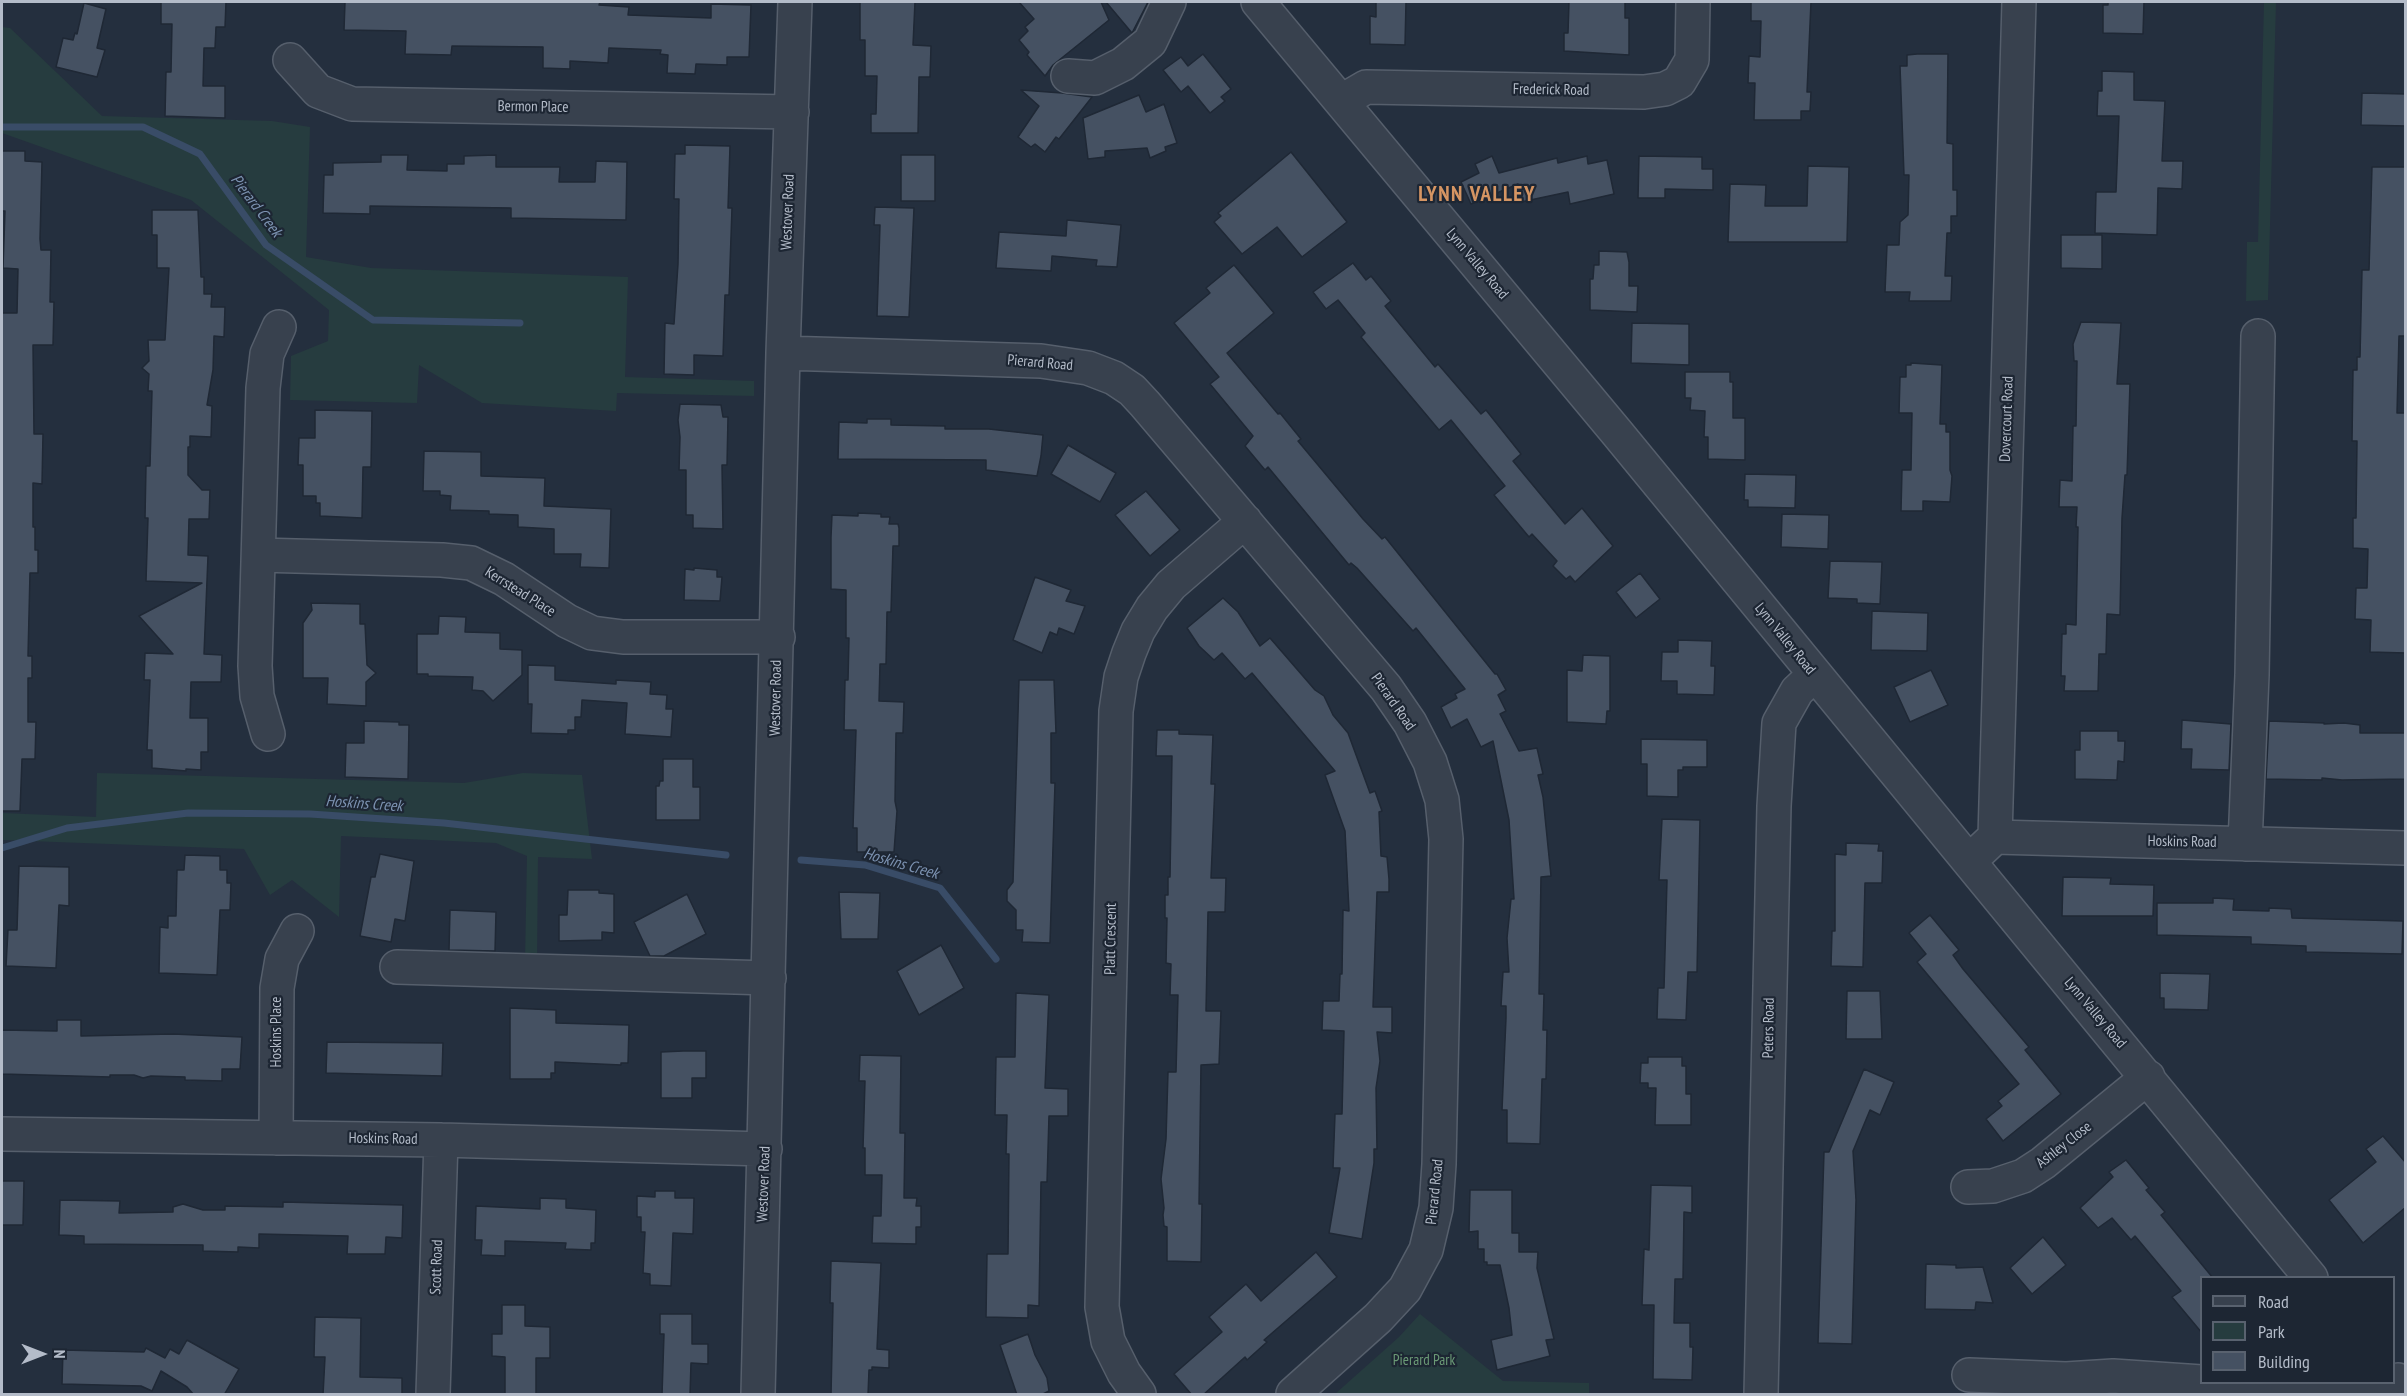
<!DOCTYPE html>
<style>
body{margin:0}
#map{position:relative;width:2407px;height:1396px;overflow:hidden;background:#242f3e;font-family:"PT Sans Narrow",sans-serif}
canvas{display:block}
.frame{position:absolute;inset:0;border:3px solid #b4bcc9;pointer-events:none}
.legend{position:absolute;left:2200px;top:1276px;width:195px;height:108px;box-sizing:border-box;background:#1d2633;border:2px solid #59626f;margin:0;padding:8px 10px;list-style:none;font-size:18px;color:#b4bcc9}
.legend li{display:flex;align-items:center;gap:12px;height:30px}
.legend b{width:30px;border:2px solid #59626f}
.north{position:absolute;left:12px;top:1324px;width:60px;height:60px;-webkit-text-stroke:4px #1d2633;paint-order:stroke;rotate:90deg;font-size:16px;font-weight:700;line-height:24px;text-align:center;color:#b4bcc9}
.north::after{content:'';display:block;margin:auto;width:21px;height:27px;background:#b4bcc9;clip-path:polygon(50% 0,100% 100%,50% 72%,0 100%)}
</style>
<div id="map">
<canvas width="2407" height="1396"></canvas>
<div class="frame"></div>
<ul class="legend">
<li><b style="height:8px;background:#38414e"></b>Road</li>
<li><b style="height:16px;background:#263c3f"></b>Park</li>
<li><b style="height:16px;background:#455162"></b>Building</li>
</ul>
<div class="north">N</div>
</div>
<script>
const ctx = document.querySelector('canvas').getContext('2d');
ctx.lineJoin = 'round';
function fillPath(path, color) { ctx.fillStyle = color; ctx.fill(path, 'evenodd'); }
const shape = rows => new Path2D(rows.map(r => 'M' + r).join(''));
function stroke(path, color, width, dash) { ctx.strokeStyle = color; ctx.lineWidth = width; ctx.lineCap = dash ? 'butt' : 'round'; ctx.setLineDash(dash || []); ctx.stroke(path); }
function drawText(font, color, halo, rows, align = 'center') {
  ctx.font = font + ' "PT Sans Narrow",sans-serif'; ctx.lineWidth = 4.5; ctx.setLineDash([]); ctx.textBaseline = 'middle'; ctx.strokeStyle = halo; ctx.fillStyle = color; for (const [text, x, y, turn = 0] of rows) {
    ctx.save(); ctx.translate(x, y); ctx.rotate((+turn || 0) * Math.PI / 180); ctx.textAlign = isNaN(turn) ? turn : align; if (halo) ctx.strokeText(text, 0, 0); ctx.fillText(text, 0, 0); ctx.restore();
  }
}
const green = shape([
 [2264,2,2276,2,2268,300,2246,301,2247,242,2258,242],
 [2,27,10,28,102,116,272,121,310,127,306,257,371,268,628,277,625,377,754,381,754,396,617,393,616,411,482,403,419,365,417,403,290,400,291,356,328,341,329,310,191,200,2,133],
 [97,773,464,783,523,773,582,775,592,859,538,857,537,963,525,961,527,856,496,843,341,836,339,917,292,880,270,895,244,849,2,840,2,813,96,817],
 [1420,1314,1503,1381,1589,1383,1589,1394,1335,1394,1399,1337]
]);
const stream = shape([
 [2,127,143,127,200,154,266,245,373,320,520,323],
 [2,848,67,828,188,813,310,814,444,823,726,855],
 [801,860,865,865,940,888,996,959]
]);
const building = shape([
 [161,2,226,2,225,27,216,27,215,48,204,48,203,86,225,86,225,118,165,116,166,72,171,72,172,24,161,24,161,2],
 [345,2,600,2,599,5,629,7,628,15,711,18,711,4,751,5,749,57,727,57,727,65,696,64,695,74,667,73,668,55,660,54,661,50,609,48,608,63,570,61,570,69,543,68,543,47,452,46,451,55,405,54,406,31,344,30,345,2],
 [860,2,915,2,913,45,931,46,930,77,919,77,918,133,871,133,871,114,876,114,877,76,865,76,865,40,860,40,860,2],
 [1019,2,1101,2,1109,20,1053,65,1045,76,1027,55,1029,52,1019,40,1028,31,1025,27,1034,19,1019,2],
 [1106,2,1148,2,1132,33,1106,2],
 [1376,2,1406,2,1405,45,1370,44,1370,16,1376,17,1376,2],
 [1569,2,1625,2,1625,18,1629,18,1629,55,1564,51,1564,33,1568,33,1569,2],
 [1751,2,1811,2,1807,92,1811,92,1810,111,1801,111,1801,120,1754,120,1755,83,1748,83,1749,56,1760,57,1761,21,1751,21,1751,2],
 [2108,2,2144,2,2143,34,2103,33,2103,5,2108,5,2108,2],
 [84,3,106,9,97,48,105,50,97,77,56,67,63,38,73,40,75,33,77,34,84,3],
 [1203,54,1231,89,1221,97,1225,101,1210,113,1188,86,1181,92,1163,70,1181,57,1188,66,1203,54],
 [1917,54,1948,54,1947,143,1953,144,1953,190,1957,190,1957,216,1951,216,1951,233,1947,233,1945,276,1952,276,1951,301,1909,301,1910,292,1885,292,1887,245,1899,245,1900,222,1908,215,1909,175,1904,175,1900,66,1907,66,1907,55,1917,54],
 [2102,71,2134,72,2134,100,2165,101,2162,161,2183,161,2182,189,2158,188,2157,235,2095,233,2096,192,2116,192,2119,116,2097,116,2098,91,2102,91,2102,71],
 [1021,90,1062,93,1092,97,1059,139,1056,137,1045,152,1035,144,1031,147,1018,137,1039,106,1021,90],
 [2362,93,2406,94,2406,126,2361,125,2362,93],
 [1139,95,1146,112,1164,104,1177,143,1165,147,1166,151,1150,158,1147,148,1105,151,1105,157,1088,159,1083,118,1139,95],
 [685,145,730,146,728,208,732,208,729,295,725,295,723,356,694,355,694,375,664,374,665,323,674,324,678,264,679,199,674,199,675,154,685,154,685,145],
 [2,151,25,151,25,161,42,162,40,239,41,250,51,250,50,302,54,302,53,345,33,345,34,434,43,434,42,484,33,483,33,527,35,527,35,550,38,550,38,573,30,573,28,656,32,656,32,678,28,678,28,722,36,722,35,759,22,759,20,811,2,811,2,313,17,313,18,269,3,268,5,211,2,211,2,151],
 [1291,152,1347,222,1302,257,1277,227,1242,254,1214,222,1221,216,1218,213,1291,152],
 [381,155,408,155,407,170,447,171,447,164,464,164,464,156,496,155,496,167,560,167,559,182,595,182,596,161,627,162,626,220,511,218,511,208,370,206,370,214,323,213,324,175,333,175,333,163,381,162,381,155],
 [901,155,935,155,935,201,901,201,901,155],
 [1492,156,1499,173,1557,158,1558,163,1587,156,1588,164,1607,160,1614,194,1570,204,1568,192,1521,202,1518,184,1471,204,1461,182,1479,173,1475,164,1492,156],
 [1639,156,1702,157,1702,169,1713,169,1713,190,1665,189,1665,198,1638,198,1639,156],
 [1808,166,1849,167,1847,242,1728,242,1730,184,1766,185,1765,206,1807,206,1808,166],
 [2372,167,2406,167,2406,336,2399,336,2397,413,2406,413,2406,653,2370,652,2371,620,2355,619,2356,588,2367,588,2368,549,2353,548,2353,518,2356,518,2357,441,2352,441,2353,370,2357,370,2357,357,2360,357,2362,270,2369,270,2372,167],
 [875,207,914,208,909,317,877,316,880,225,874,225,875,207],
 [152,210,198,210,201,277,204,277,204,294,212,294,211,307,225,307,224,337,214,336,213,370,207,405,212,406,211,437,190,436,190,447,188,447,188,475,202,490,210,490,209,519,189,519,188,555,208,556,204,654,222,655,221,682,191,682,190,718,208,718,208,752,201,752,201,770,186,769,186,771,152,768,152,750,147,750,150,680,144,680,145,653,173,654,139,616,202,583,146,581,148,518,145,518,146,466,150,466,152,391,148,391,149,374,142,368,149,361,148,340,165,340,169,268,157,268,157,235,152,235,152,210],
 [1067,220,1121,225,1117,267,1096,266,1097,260,1052,256,1051,271,996,268,999,232,1066,236,1067,220],
 [2061,235,2102,235,2102,269,2061,268,2061,235],
 [1599,251,1627,252,1629,262,1629,286,1638,286,1637,312,1590,310,1590,279,1593,279,1594,265,1599,265,1599,251],
 [1353,263,1366,280,1371,276,1391,301,1385,306,1435,367,1438,364,1481,414,1486,410,1521,454,1513,461,1565,524,1582,508,1613,546,1575,582,1570,576,1566,579,1553,566,1557,561,1532,534,1529,537,1494,495,1505,486,1451,420,1439,430,1361,337,1365,333,1338,300,1326,309,1313,292,1353,263],
 [1234,265,1274,313,1227,353,1278,414,1280,413,1301,439,1298,441,1363,519,1382,539,1385,537,1495,674,1497,674,1506,690,1498,695,1506,711,1500,714,1519,751,1537,748,1543,774,1538,775,1543,797,1551,876,1541,877,1539,994,1544,994,1543,1030,1547,1030,1546,1079,1542,1079,1540,1144,1507,1143,1507,1110,1502,1110,1506,1018,1506,1006,1501,1006,1503,972,1509,972,1507,938,1511,899,1514,899,1509,820,1493,741,1481,747,1467,719,1451,728,1441,707,1457,698,1455,694,1465,689,1416,628,1413,631,1357,568,1351,563,1349,565,1268,467,1265,470,1245,446,1253,436,1210,384,1219,377,1174,323,1210,293,1206,288,1234,265],
 [2081,322,2121,323,2117,384,2130,384,2127,475,2125,475,2122,518,2120,615,2107,614,2106,654,2099,654,2098,691,2064,691,2065,676,2061,676,2062,634,2066,634,2066,624,2076,625,2078,527,2076,527,2077,507,2059,507,2060,480,2072,481,2073,426,2076,426,2077,361,2074,361,2073,344,2081,322],
 [1632,323,1689,324,1689,365,1631,363,1632,323],
 [1911,363,1942,365,1940,424,1946,424,1946,432,1950,432,1950,470,1952,476,1950,502,1923,501,1923,511,1901,511,1902,470,1911,470,1912,413,1899,413,1900,377,1906,377,1906,365,1911,365,1911,363],
 [1685,372,1730,372,1730,382,1733,382,1733,418,1745,418,1745,460,1708,459,1708,437,1704,437,1705,411,1690,410,1691,398,1685,398,1685,372],
 [680,404,721,405,723,417,728,417,727,465,722,465,723,529,693,528,693,515,686,515,686,470,679,470,680,437,678,420,680,404],
 [315,410,372,411,371,467,363,467,362,518,320,516,320,503,316,503,316,496,303,496,303,465,298,465,299,438,315,438,315,410],
 [867,419,891,419,891,425,945,426,945,429,989,429,1043,435,1041,456,1037,476,986,470,986,460,838,459,839,422,867,423,867,419],
 [1068,445,1116,473,1100,502,1051,474,1068,445],
 [424,451,481,452,481,476,545,478,544,506,611,509,609,568,580,567,581,554,554,554,554,529,518,527,518,515,489,514,489,511,450,510,451,496,440,495,440,491,423,491,424,451],
 [1745,474,1796,475,1795,508,1748,507,1748,500,1744,500,1745,474],
 [1146,491,1180,530,1150,556,1115,515,1146,491],
 [858,513,881,514,881,517,890,517,889,524,898,524,899,528,899,546,893,546,891,612,887,612,886,664,880,664,879,701,904,702,903,733,896,733,895,801,897,811,894,852,857,852,857,828,853,828,856,730,844,730,845,680,848,680,849,638,846,638,846,590,831,589,831,537,832,515,858,516,858,513],
 [1782,514,1829,515,1828,549,1781,547,1782,514],
 [1830,561,1882,562,1880,604,1857,603,1857,599,1828,598,1830,561],
 [694,568,717,570,717,577,722,577,720,601,684,600,685,569,694,570,694,568],
 [1640,573,1660,599,1636,618,1616,592,1640,573],
 [1035,577,1071,590,1066,601,1085,606,1074,634,1059,628,1057,635,1050,632,1042,653,1013,640,1035,577],
 [1223,598,1238,612,1260,646,1270,638,1315,690,1324,696,1333,715,1348,733,1370,793,1375,791,1382,811,1379,812,1381,856,1387,857,1389,879,1389,892,1377,892,1373,1007,1392,1007,1392,1033,1377,1032,1380,1061,1376,1088,1377,1149,1374,1149,1374,1163,1362,1239,1329,1233,1340,1168,1333,1168,1335,1114,1342,1114,1344,1031,1322,1030,1323,1001,1339,1001,1340,974,1342,974,1343,910,1349,911,1345,831,1325,775,1335,771,1252,673,1245,679,1222,653,1214,660,1199,646,1187,628,1223,598],
 [311,603,360,604,360,624,365,624,367,665,376,673,366,682,366,706,327,704,328,678,303,678,303,623,312,610,311,603],
 [1872,611,1928,613,1927,651,1871,650,1872,611],
 [439,616,466,617,465,632,500,633,500,649,522,650,522,675,493,701,483,691,472,690,473,677,428,676,428,674,417,674,417,634,438,634,439,616],
 [1678,640,1712,641,1711,666,1715,666,1714,695,1677,694,1677,681,1661,681,1662,652,1678,652,1678,640],
 [1583,655,1610,656,1610,711,1607,711,1606,724,1567,722,1567,670,1582,671,1583,655],
 [528,665,555,666,555,680,616,684,616,680,651,682,650,694,667,695,666,709,673,709,671,737,625,734,627,703,582,700,581,717,575,717,575,730,568,730,568,734,531,733,532,704,528,704,528,665],
 [1931,670,1948,705,1910,722,1894,687,1931,670],
 [1019,680,1054,680,1056,733,1051,733,1051,783,1055,783,1050,943,1022,942,1023,930,1016,930,1016,910,1007,901,1007,890,1013,882,1019,680],
 [2182,720,2231,724,2229,770,2191,769,2192,749,2181,749,2182,720],
 [364,721,399,722,399,725,409,725,408,779,345,777,346,743,364,743,364,721],
 [2269,721,2324,723,2324,724,2344,723,2360,725,2360,733,2406,733,2406,779,2342,780,2322,778,2322,780,2266,779,2269,721],
 [1157,730,1179,730,1179,734,1213,735,1211,784,1215,784,1211,878,1226,878,1225,912,1208,912,1206,1011,1221,1011,1219,1064,1201,1065,1199,1204,1202,1204,1201,1262,1167,1261,1167,1227,1164,1226,1163,1215,1164,1208,1161,1179,1166,1139,1168,1072,1176,1072,1178,995,1170,995,1171,964,1166,963,1167,918,1165,918,1165,895,1168,895,1168,877,1170,877,1172,756,1156,756,1157,730],
 [2080,731,2118,731,2118,741,2125,741,2124,762,2118,761,2117,780,2075,779,2075,750,2080,750,2080,731],
 [1641,739,1707,740,1707,767,1683,767,1683,770,1678,770,1678,797,1647,796,1647,764,1641,764,1641,739],
 [663,759,693,759,693,787,700,787,700,820,656,820,656,786,659,786,660,781,663,781,663,759],
 [1662,819,1700,820,1697,972,1688,972,1686,1020,1657,1019,1658,988,1664,988,1667,880,1659,880,1662,819],
 [1846,843,1879,844,1878,851,1883,851,1882,883,1865,883,1863,967,1831,966,1832,931,1835,931,1835,854,1846,855,1846,843],
 [380,854,414,861,405,921,395,919,391,942,360,936,371,877,375,877,380,854],
 [185,855,220,856,220,870,227,870,227,883,231,883,230,910,220,910,217,975,159,973,160,927,168,928,168,916,176,916,177,870,184,870,185,855],
 [19,866,69,867,69,906,59,905,56,968,6,966,8,930,17,930,19,866],
 [2063,877,2111,878,2110,884,2154,885,2153,916,2062,916,2063,877],
 [568,890,599,890,599,893,614,894,614,933,602,932,602,940,559,941,559,915,567,915,568,890],
 [839,892,880,893,878,939,841,939,839,892],
 [687,894,706,934,664,956,650,956,634,922,687,894],
 [2213,898,2234,899,2233,910,2269,911,2269,908,2291,909,2292,918,2403,921,2402,954,2306,952,2306,946,2251,944,2251,937,2157,935,2157,903,2213,903,2213,898],
 [450,910,496,912,495,951,449,950,450,910],
 [1930,915,1959,950,1953,955,1963,969,2029,1047,2025,1050,2061,1094,2003,1141,1986,1119,2002,1106,1998,1101,2019,1084,1917,962,1926,954,1909,933,1930,915],
 [941,945,964,988,919,1015,897,971,941,945],
 [2160,973,2210,974,2208,1010,2164,1009,2164,998,2160,998,2160,973],
 [1847,991,1880,991,1882,1039,1846,1039,1847,991],
 [1016,993,1049,995,1045,1088,1068,1089,1068,1116,1049,1116,1047,1182,1041,1182,1039,1306,1028,1305,1028,1318,986,1317,987,1254,1008,1254,1009,1154,1006,1154,1007,1115,995,1115,996,1057,1015,1057,1016,993],
 [510,1008,556,1010,556,1023,629,1025,628,1063,621,1063,621,1065,555,1062,555,1073,551,1073,551,1079,510,1079,510,1008],
 [57,1020,81,1020,81,1036,173,1034,242,1037,240,1069,222,1069,222,1081,185,1080,185,1077,151,1076,143,1078,134,1075,110,1075,110,1077,2,1074,2,1030,57,1031,57,1020],
 [327,1042,443,1043,442,1076,326,1073,327,1042],
 [683,1051,706,1051,706,1078,692,1078,692,1098,661,1098,661,1052,683,1051],
 [860,1055,901,1056,900,1133,905,1133,904,1198,917,1198,916,1206,921,1206,921,1227,916,1227,916,1244,872,1243,873,1216,881,1216,882,1175,865,1175,865,1148,863,1148,865,1081,859,1081,860,1055],
 [1648,1057,1682,1057,1682,1066,1686,1066,1686,1094,1691,1094,1691,1125,1655,1125,1656,1088,1648,1088,1648,1083,1640,1083,1641,1063,1648,1063,1648,1057],
 [1864,1069,1894,1082,1880,1115,1870,1110,1853,1151,1856,1200,1852,1344,1818,1343,1824,1152,1829,1152,1864,1069],
 [2383,1136,2406,1163,2406,1207,2363,1243,2329,1200,2376,1162,2366,1149,2383,1136],
 [2126,1160,2149,1188,2146,1190,2165,1212,2161,1215,2213,1278,2202,1278,2202,1333,2172,1297,2181,1291,2135,1236,2131,1240,2112,1218,2098,1228,2080,1208,2113,1177,2109,1172,2126,1160],
 [2,1181,24,1181,23,1225,2,1225,2,1181],
 [1651,1185,1692,1186,1692,1213,1684,1212,1683,1279,1675,1279,1674,1323,1690,1323,1690,1347,1693,1347,1692,1380,1653,1379,1654,1305,1642,1305,1644,1249,1649,1250,1651,1185],
 [1470,1190,1512,1190,1512,1233,1519,1233,1519,1252,1538,1252,1537,1268,1554,1339,1546,1340,1550,1356,1497,1370,1491,1340,1512,1335,1509,1308,1500,1265,1487,1265,1487,1262,1484,1262,1484,1249,1478,1249,1478,1231,1469,1232,1470,1190],
 [655,1191,675,1191,675,1198,694,1198,693,1234,673,1233,671,1286,650,1285,650,1274,643,1273,645,1232,641,1232,641,1217,637,1217,637,1196,655,1197,655,1191],
 [540,1198,566,1199,566,1208,596,1210,595,1243,591,1243,591,1250,565,1249,566,1243,505,1241,505,1256,481,1255,482,1240,475,1240,476,1206,540,1209,540,1198],
 [60,1200,120,1201,119,1213,173,1212,173,1207,183,1204,203,1210,225,1210,225,1206,283,1207,283,1202,403,1205,402,1238,386,1237,385,1254,347,1254,348,1236,259,1234,259,1248,238,1247,238,1252,203,1251,203,1245,84,1244,84,1236,59,1235,60,1200],
 [2043,1237,2066,1265,2032,1294,2010,1268,2043,1237],
 [1316,1252,1337,1277,1264,1340,1267,1342,1247,1360,1245,1357,1203,1395,1192,1395,1174,1374,1222,1332,1209,1317,1246,1284,1261,1301,1316,1252],
 [831,1261,881,1263,877,1349,889,1350,889,1368,872,1367,872,1370,869,1370,868,1395,831,1395,833,1303,830,1303,831,1261],
 [1926,1264,1956,1265,1956,1268,1983,1267,1993,1303,1976,1302,1975,1310,1925,1309,1926,1264],
 [502,1305,525,1305,525,1326,550,1327,550,1358,536,1358,536,1395,505,1395,505,1357,492,1356,492,1334,502,1334,502,1305],
 [660,1314,692,1314,692,1344,708,1344,708,1364,691,1363,690,1395,662,1395,664,1334,660,1334,660,1314],
 [315,1317,361,1318,360,1377,402,1378,402,1395,323,1395,325,1357,314,1357,315,1317],
 [1028,1334,1035,1355,1047,1378,1049,1391,1041,1395,1017,1395,1000,1345,1028,1334],
 [187,1340,239,1369,224,1395,194,1395,187,1387,161,1371,152,1391,141,1386,62,1384,63,1350,144,1352,146,1348,165,1358,170,1349,179,1354,187,1340]
]);
const minor = shape([
 [1258,2,1618,434,2311,1278],
 [290,60,318,91,352,104,792,112],
 [1068,76,1095,78,1123,64,1150,42,1169,2],
 [1342,101,1366,87,1644,92,1665,89,1679,82,1692,60,1693,2],
 [783,353,1041,361,1088,368,1114,378,1132,390,1145,404,1386,688,1410,723,1430,762,1442,800,1446,839,1439,1164,1436,1208,1426,1250,1405,1289,1378,1318,1293,1394],
 [259,555,442,560,471,563,504,579,567,621,592,633,623,637,778,637],
 [268,734,257,696,255,666,263,388,267,354,279,327],
 [1995,837,2019,2],
 [2245,844,2252,675,2258,336],
 [1979,852,1995,837,2406,848],
 [397,967,769,978],
 [2,1134,441,1140,765,1149],
 [276,1138,277,988,282,959,297,931],
 [1968,1187,1993,1186,2023,1176,2043,1163,2148,1077],
 [1969,1375,2066,1379,2113,1376,2305,1389,2354,1394],
 [433,1394,441,1140],
 [758,1394,783,353,795,2],
 [1139,1394,1124,1373,1108,1341,1102,1307,1116,711,1121,677,1129,653,1138,631,1152,608,1171,585,1245,521],
 [1761,1394,1774,806,1779,723,1797,691,1814,675],
 [2370,1394,2382,1391,2398,1380]
]);
const streetNames = [
 ["Frederick Road",1551,90,1],
 ["Bermon Place",533,107,1],
 ["Westover Road",788,212,-88],
 ["Lynn Valley Road",1477,264,50],
 ["Pierard Road",1040,363,5],
 ["Dovercourt Road",2007,419,-88],
 ["Kerrstead Place",520,592,32],
 ["Lynn Valley Road",1785,639,51],
 ["Westover Road",776,698,-89],
 ["Pierard Road",1393,702,55],
 ["Hoskins Road",2182,842,1],
 ["Platt Crescent",1111,939,-89],
 ["Lynn Valley Road",2095,1013,50],
 ["Peters Road",1769,1028,-89],
 ["Hoskins Place",277,1032,-90],
 ["Hoskins Road",383,1139,1],
 ["Ashley Close",2064,1145,-38],
 ["Westover Road",764,1184,-88],
 ["Pierard Road",1435,1192,-84],
 ["Scott Road",437,1267,-88]
];
const parkNames = [
 ["Pierard Park",1424,1361]
];
const waterNames = [
 ["Pierard Creek",256,206,53],
 ["Hoskins Creek",364,804,4],
 ["Hoskins Creek",901,864,16]
];
const districtNames = [
 ["LYNN VALLEY",1477,195]
];
fillPath(green, '#263c3f');
stroke(stream, '#394c67', 7);
fillPath(building, '#455162');
stroke(building, '#1f2835', 1.5);
stroke(minor, '#565f6c', 36);
stroke(minor, '#38414e', 33);
drawText('15px', '#b4bcc9', '#1d2633', streetNames);
drawText('15px', '#6b9a76', '#1d2633', parkNames);
drawText('italic 16px', '#7c92b1', '#1d2633', waterNames);
ctx.letterSpacing = '1.5px';
drawText('bold 21px', '#d59563', '#1d2633', districtNames);
ctx.letterSpacing = '0px';
</script>
